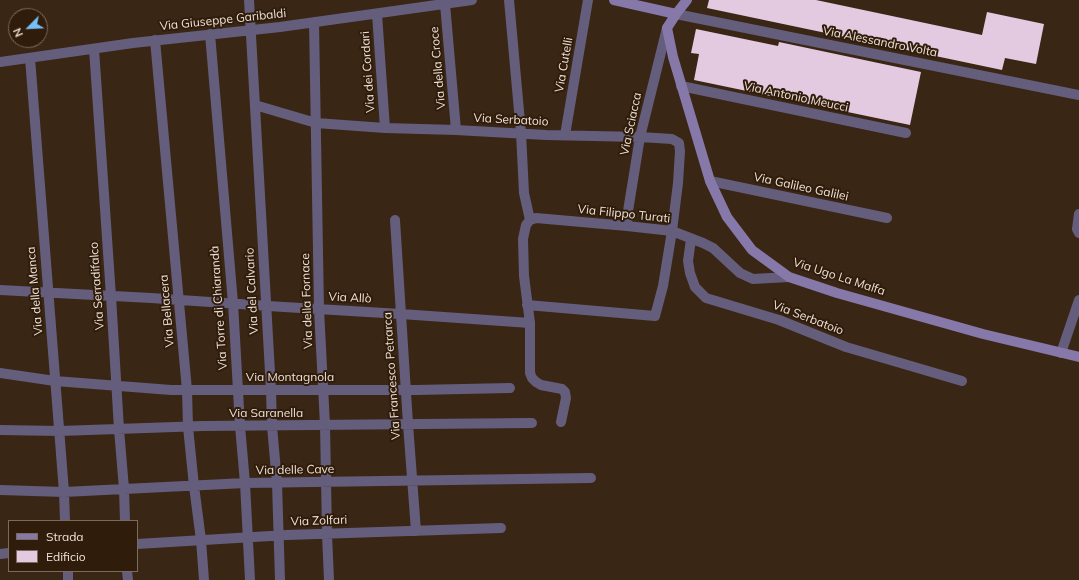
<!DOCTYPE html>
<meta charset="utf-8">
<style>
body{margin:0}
#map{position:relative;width:1079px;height:580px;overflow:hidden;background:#3a2615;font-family:Mulish,sans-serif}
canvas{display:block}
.legend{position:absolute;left:8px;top:520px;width:130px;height:52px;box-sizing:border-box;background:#2f1c0b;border:1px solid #7b6b5c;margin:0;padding:5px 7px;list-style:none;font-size:12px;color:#eee1d6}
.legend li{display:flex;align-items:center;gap:8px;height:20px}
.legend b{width:20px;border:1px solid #7b6b5c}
.north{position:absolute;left:8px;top:8px;width:40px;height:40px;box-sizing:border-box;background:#2f1c0b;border:1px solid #7b6b5c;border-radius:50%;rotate:246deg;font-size:11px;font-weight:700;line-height:16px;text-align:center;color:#eee1d6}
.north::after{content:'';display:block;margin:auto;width:14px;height:18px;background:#77c0f7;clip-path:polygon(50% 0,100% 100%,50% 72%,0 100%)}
</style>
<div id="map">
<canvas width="1079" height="580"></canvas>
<ul class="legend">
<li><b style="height:5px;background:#8679aa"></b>Strada</li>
<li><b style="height:11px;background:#e3cae0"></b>Edificio</li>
</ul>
<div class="north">N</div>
</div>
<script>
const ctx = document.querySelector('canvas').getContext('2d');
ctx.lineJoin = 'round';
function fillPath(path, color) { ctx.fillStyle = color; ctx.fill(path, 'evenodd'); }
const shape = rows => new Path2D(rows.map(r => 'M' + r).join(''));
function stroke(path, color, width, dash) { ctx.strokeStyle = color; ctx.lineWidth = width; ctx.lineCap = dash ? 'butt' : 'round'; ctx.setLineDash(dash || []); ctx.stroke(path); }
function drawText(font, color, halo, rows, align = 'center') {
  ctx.font = font + ' Mulish,sans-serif'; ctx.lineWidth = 4; ctx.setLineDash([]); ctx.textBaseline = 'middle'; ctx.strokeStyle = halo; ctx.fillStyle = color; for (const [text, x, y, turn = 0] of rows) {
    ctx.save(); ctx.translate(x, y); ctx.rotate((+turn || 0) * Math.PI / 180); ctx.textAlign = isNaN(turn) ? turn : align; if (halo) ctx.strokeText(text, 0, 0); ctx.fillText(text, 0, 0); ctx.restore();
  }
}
const building = shape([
 [709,0,816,0,982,35,987,12,1044,24,1036,64,1005,58,1002,70,707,8],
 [696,29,778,46,779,42,921,72,910,125,694,80,699,54,691,53]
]);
const street = shape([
 [249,0,271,390,272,426,277,483,280,580],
 [509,0,521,133,524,193,530,220],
 [445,4,456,130],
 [377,14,385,128],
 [676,14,1079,95],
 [314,22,319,309,325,425,327,534,329,580],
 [210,34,233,303,240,426,245,483,250,580],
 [155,40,187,390,188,427,194,486,201,540,204,580],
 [94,49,111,296,119,429,124,489,125,521],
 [30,58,64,492,65,521],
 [0,62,133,43,280,27,472,0],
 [681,86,906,133],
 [255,105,316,123,385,128,456,130,546,135,640,137,672,139,679,143,680,151,678,183,672,231,663,286,655,316,527,305],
 [565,135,588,0],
 [710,181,887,218],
 [1079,214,1077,229,1079,233],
 [395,220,408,424,416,531],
 [627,226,628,211,640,137,667,28],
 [691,239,688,261,690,273,695,287,706,298,779,320,846,347,962,381],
 [0,290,151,298,284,307,401,314,530,323],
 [1061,353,1079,300],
 [0,373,55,381,171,390,416,390,510,388],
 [561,422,566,398,565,392,562,389,541,385,536,382,532,378,530,373,530,323,524,276,523,239,526,225,530,220,536,218,627,226,672,231,703,243,713,248,740,273,753,279,789,277],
 [0,430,60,431,203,426,532,423],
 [0,490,64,492,245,483,591,478],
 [137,544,287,535,501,528],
 [0,554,9,553],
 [68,571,68,580],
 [127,571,128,580]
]);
const secondary = shape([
 [614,0,676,14],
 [687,0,676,14,667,28,673,57,710,181,727,217,752,250,789,277,837,293,983,334,1079,357]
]);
const streetNames = [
 ["Via Giuseppe Garibaldi",223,20,-6],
 ["Via Alessandro Volta",880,42,11],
 ["Via Cutelli",564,65,-80],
 ["Via della Croce",438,68,-95],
 ["Via dei Cordari",368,72,-94],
 ["Via Antonio Meucci",796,97,12],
 ["Via Serbatoio",511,120,3],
 ["Via Sciacca",631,124,-78],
 ["Via Galileo Galilei",801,187,12],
 ["Via Filippo Turati",624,214,6],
 ["Via Ugo La Malfa",839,277,18],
 ["Via Serradifalco",97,286,-94],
 ["Via della Manca",35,291,-95],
 ["Via del Calvario",252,291,-93],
 ["Via Allò",350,298,3],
 ["Via della Fornace",307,301,-92],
 ["Via Torre di Chiarandà",219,308,-94],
 ["Via Bellacera",167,311,-95],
 ["Via Serbatoio",808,318,21],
 ["Via Francesco Petrarca",392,376,-94],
 ["Via Montagnola",290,377],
 ["Via Saranella",266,413],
 ["Via delle Cave",295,470,-1],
 ["Via Zolfari",319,521,-2]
];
fillPath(building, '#e3cae0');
stroke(street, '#655d7c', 10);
stroke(secondary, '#8679aa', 10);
drawText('12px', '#eee1d6', '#2f1c0b', streetNames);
</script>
